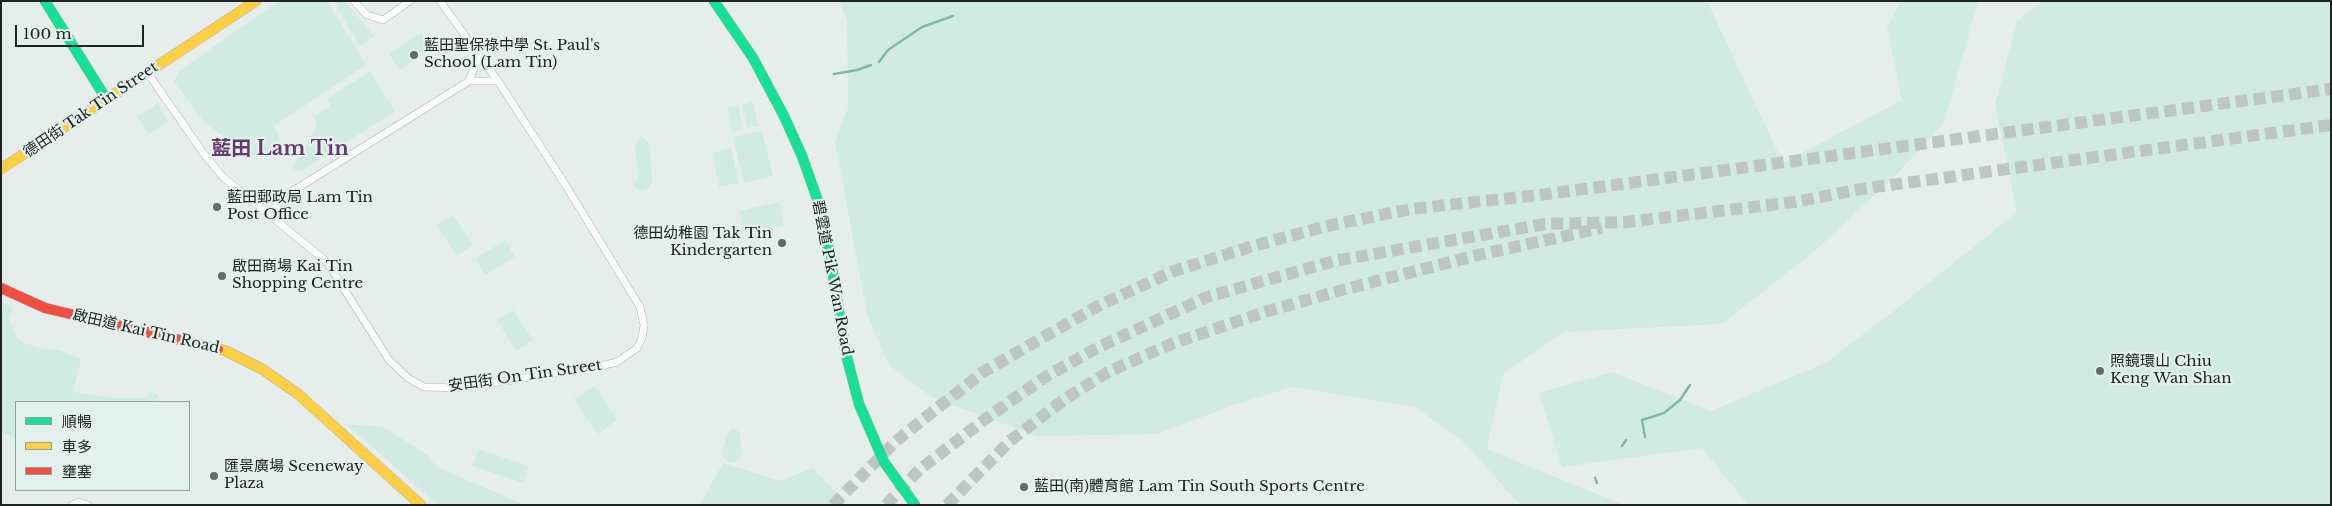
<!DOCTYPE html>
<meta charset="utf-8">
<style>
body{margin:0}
#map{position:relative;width:2332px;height:506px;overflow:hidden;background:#e6eeeb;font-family:"Libre Baskerville","Noto Sans TC",serif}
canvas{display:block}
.frame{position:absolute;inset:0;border:2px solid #202524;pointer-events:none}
.legend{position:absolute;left:15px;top:401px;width:175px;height:90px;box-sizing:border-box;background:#e3f1ec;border:1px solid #959f9c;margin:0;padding:6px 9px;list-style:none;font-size:15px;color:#202524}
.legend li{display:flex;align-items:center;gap:10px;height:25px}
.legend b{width:25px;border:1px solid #959f9c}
.scale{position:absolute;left:15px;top:25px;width:129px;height:22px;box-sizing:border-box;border:2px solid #202524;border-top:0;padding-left:6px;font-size:15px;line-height:18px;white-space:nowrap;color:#202524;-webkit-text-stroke:4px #e3f1ec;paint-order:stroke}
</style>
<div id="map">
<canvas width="2332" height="506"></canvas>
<div class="frame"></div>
<ul class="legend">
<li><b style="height:6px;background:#16e098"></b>順暢</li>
<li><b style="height:6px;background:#ffcf43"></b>車多</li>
<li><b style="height:6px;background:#f24e42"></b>壅塞</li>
</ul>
<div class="scale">100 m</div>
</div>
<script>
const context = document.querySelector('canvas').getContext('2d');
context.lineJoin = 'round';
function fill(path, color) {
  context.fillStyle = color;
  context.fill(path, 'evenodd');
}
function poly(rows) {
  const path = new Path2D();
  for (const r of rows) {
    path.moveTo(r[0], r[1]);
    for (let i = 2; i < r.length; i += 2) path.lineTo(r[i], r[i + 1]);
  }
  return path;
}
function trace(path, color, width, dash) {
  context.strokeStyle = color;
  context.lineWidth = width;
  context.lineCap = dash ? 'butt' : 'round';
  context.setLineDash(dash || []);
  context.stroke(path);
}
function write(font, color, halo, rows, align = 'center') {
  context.font = font + ' "Libre Baskerville","Noto Sans TC",serif';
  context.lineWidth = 4.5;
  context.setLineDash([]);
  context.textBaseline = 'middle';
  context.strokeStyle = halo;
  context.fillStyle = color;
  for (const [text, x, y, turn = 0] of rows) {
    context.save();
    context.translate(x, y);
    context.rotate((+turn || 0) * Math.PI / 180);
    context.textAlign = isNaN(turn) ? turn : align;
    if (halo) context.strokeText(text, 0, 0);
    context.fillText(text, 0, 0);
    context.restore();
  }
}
const green = poly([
 [279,1,327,1,366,65,274,126,279,135,278,141,268,153,260,157,253,156,246,153,204,122,174,82,179,71],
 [334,1,345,1,374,36,360,46],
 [839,1,1707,1,1783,163,1902,100,1887,28,1901,1,1978,1,1944,123,1897,174,1817,249,1722,324,1564,332,1503,374,1487,449,1624,505,1520,505,1465,443,1415,407,1292,387,1234,405,1157,434,1037,436,931,397,889,365,867,314,835,141,848,108,847,21],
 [2043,1,2331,1,2331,505,1748,505,1702,448,1562,467,1539,393,1612,372,1711,411,1827,362,1895,310,2017,212,1995,105,2017,21],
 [421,33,431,49,399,70,389,54],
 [370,71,395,111,301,171,294,170,293,165,316,128,315,116,330,106,327,99],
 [753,102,758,126,747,128,742,105],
 [158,103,168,121,149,134,137,117],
 [738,106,743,129,732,132,727,108],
 [762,131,773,176,744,183,733,137],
 [640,136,645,139,650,146,652,182,648,189,640,191,634,185,638,178,635,146],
 [731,148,738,183,719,187,712,153],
 [779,202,784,225,745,235,739,211],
 [453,215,473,245,456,256,437,225],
 [505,240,515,257,485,275,475,259],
 [1,301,13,309,9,320,17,338,21,342,43,349,59,350,81,359,73,392,112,398,147,398,149,391,159,395,155,401,150,402,62,402,58,400,55,402,16,402,16,439,1,431],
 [513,310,533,340,516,351,497,320],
 [594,386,617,420,598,434,574,399],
 [346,424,384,427,427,455,437,467,525,505,438,505],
 [731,429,736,429,740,434,742,456,734,463,725,460,722,454,727,434],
 [478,449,529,466,523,483,472,466],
 [723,463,780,481,813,468,847,505,700,505]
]);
const stream = poly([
 [879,62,888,50,922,27,953,16],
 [834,74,857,70,871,65],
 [1645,437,1642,420,1664,413,1680,400,1690,385],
 [1622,446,1626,440],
 [1595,478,1597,483]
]);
const highwayTunnel = poly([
 [833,505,896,441,983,372,1098,306,1174,271,1253,246,1331,225,1411,209,1547,194,2331,89],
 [886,505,919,470,984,420,1045,377,1099,347,1207,297,1334,261,1545,224,1627,222,1795,202,1861,189,2331,125],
 [947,505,1010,441,1065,399,1108,372,1171,344,1265,312,1342,290,1478,255,1602,228]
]);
const street = poly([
 [354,1,367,15,383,20,410,1],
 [147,72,204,154,223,177,327,262,389,360,408,378,424,387,461,388,601,366,617,362,637,348,642,338,644,325,640,307,563,181,498,81,440,1],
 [469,81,479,55],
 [267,215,288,194,469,81,498,81],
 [72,505,79,502,88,505]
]);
const fast = poly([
 [45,1,107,100],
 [714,1,753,58,784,116,802,156,819,204,826,233,846,354,859,404,884,462,915,505]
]);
const slow = poly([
 [1,169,256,1],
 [218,349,226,351,262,369,298,394,421,505]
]);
const jam = poly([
 [1,288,45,308,218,349]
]);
const markers = [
 [414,55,5,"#656b6a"],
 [217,207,5,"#656b6a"],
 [782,243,5,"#656b6a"],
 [222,276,5,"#656b6a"],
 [2100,371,5,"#656b6a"],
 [214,476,5,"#656b6a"],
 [1024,487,5,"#656b6a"]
];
const poiNames = [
 ["藍田聖保祿中學 St. Paul's",424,46],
 ["School (Lam Tin)",424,63],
 ["藍田郵政局 Lam Tin",227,198],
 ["Post Office",227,215],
 ["德田幼稚園 Tak Tin",772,234,"right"],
 ["Kindergarten",772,251,"right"],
 ["啟田商場 Kai Tin",232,267],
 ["Shopping Centre",232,284],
 ["照鏡環山 Chiu",2110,362],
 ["Keng Wan Shan",2110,379],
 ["匯景廣場 Sceneway",224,467],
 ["Plaza",224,484],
 ["藍田(南)體育館 Lam Tin South Sports Centre",1034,487]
];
const streetNames = [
 ["德田街 Tak Tin Street",91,110,-34],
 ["碧雲道 Pik Wan Road",832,278,79],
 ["啟田道 Kai Tin Road",146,332,13],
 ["安田街 On Tin Street",525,376,-8]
];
const districtNames = [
 ["藍田 Lam Tin",280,149]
];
fill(green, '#cfebe2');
trace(stream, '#83b7a8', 2.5);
trace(highwayTunnel, '#bec6c3', 12, [12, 6]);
trace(street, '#adb3b1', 8);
trace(fast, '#adb3b1', 11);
trace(slow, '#adb3b1', 11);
trace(jam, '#adb3b1', 11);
trace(street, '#fbfcfc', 7);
trace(fast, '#16e098', 10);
trace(slow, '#ffcf43', 10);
trace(jam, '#f24e42', 10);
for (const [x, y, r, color] of markers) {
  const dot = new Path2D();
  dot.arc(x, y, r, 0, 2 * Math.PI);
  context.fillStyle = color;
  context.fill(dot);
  trace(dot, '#e3f1ec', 2);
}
write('15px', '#202524', '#e3f1ec', poiNames, 'left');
write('15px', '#202524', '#e3f1ec', streetNames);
write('bold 20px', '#68386c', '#e3f1ec', districtNames);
</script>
